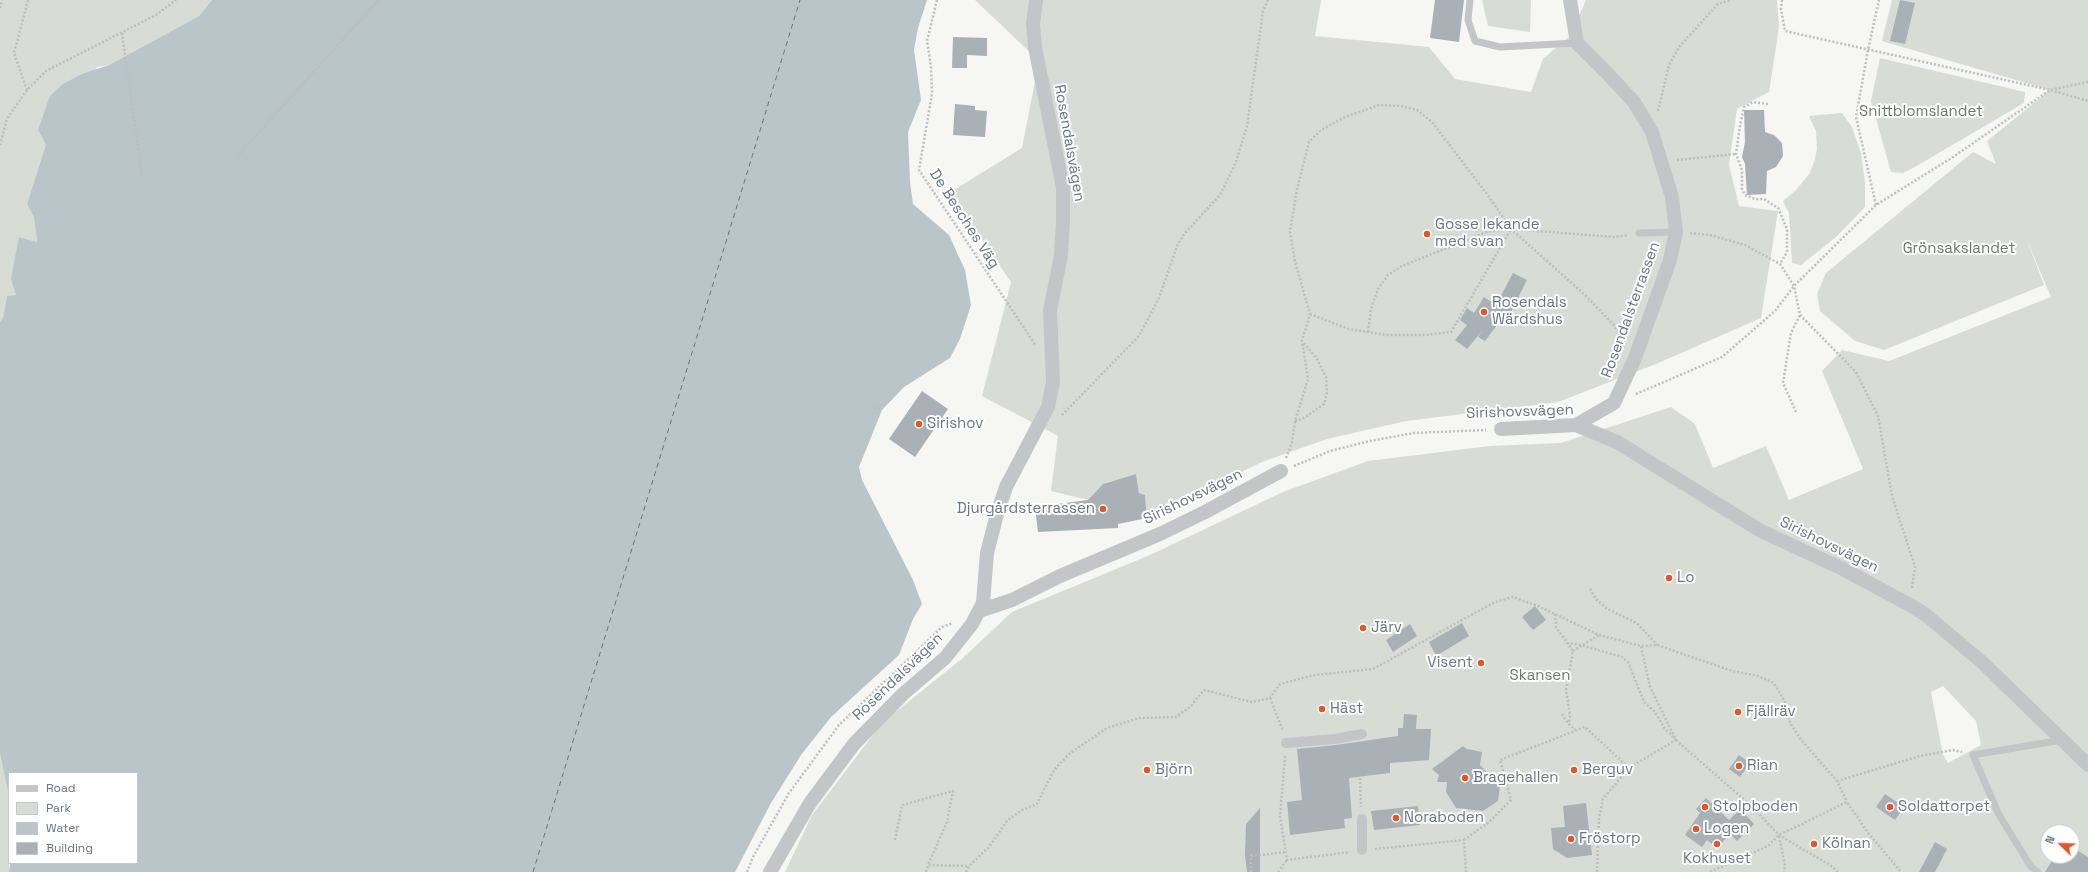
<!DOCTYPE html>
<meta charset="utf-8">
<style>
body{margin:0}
#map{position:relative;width:2088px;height:872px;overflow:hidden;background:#f6f6f3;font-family:"Space Grotesk",sans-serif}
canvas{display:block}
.legend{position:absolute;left:8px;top:772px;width:130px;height:92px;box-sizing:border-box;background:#fff;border:1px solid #c2c8cd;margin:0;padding:5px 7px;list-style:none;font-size:12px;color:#667683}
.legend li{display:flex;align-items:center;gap:8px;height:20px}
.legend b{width:20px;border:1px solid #c2c8cd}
.north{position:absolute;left:2040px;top:824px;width:40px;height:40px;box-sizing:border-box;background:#fff;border:1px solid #c2c8cd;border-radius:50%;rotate:293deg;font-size:11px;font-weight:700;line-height:16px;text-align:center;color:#667683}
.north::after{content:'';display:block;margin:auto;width:14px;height:18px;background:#df582b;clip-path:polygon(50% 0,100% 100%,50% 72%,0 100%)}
</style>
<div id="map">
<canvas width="2088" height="872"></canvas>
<ul class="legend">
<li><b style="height:5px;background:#c2c6c9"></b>Road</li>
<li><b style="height:11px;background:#d7ddd4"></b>Park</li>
<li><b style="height:11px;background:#b9c5c9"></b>Water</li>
<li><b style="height:11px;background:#a9b1b6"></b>Building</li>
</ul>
<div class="north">N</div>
</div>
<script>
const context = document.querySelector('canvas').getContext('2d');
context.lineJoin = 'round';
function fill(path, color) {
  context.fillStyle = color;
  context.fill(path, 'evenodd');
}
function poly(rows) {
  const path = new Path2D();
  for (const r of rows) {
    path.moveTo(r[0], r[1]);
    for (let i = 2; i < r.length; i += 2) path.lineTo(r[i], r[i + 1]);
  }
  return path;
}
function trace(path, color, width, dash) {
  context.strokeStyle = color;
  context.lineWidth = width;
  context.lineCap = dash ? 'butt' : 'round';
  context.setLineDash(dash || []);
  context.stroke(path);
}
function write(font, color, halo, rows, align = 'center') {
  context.font = font + ' "Space Grotesk",sans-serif';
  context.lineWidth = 4;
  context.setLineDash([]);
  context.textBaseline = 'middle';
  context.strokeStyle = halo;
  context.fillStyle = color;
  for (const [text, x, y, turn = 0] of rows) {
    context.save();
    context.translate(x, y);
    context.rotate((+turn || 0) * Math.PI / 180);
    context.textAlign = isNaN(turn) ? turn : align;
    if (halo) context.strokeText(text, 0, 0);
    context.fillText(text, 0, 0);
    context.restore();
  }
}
const green = poly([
 [0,0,212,0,199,16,109,65,97,67,46,144,27,204,34,218,37,242,19,237,16,296,7,296,3,318,0,322],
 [975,0,1321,0,1315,36,1429,47,1455,79,1531,92,1543,59,1570,36,1586,0,1777,0,1779,27,1769,92,1737,109,1729,165,1739,206,1778,211,1761,318,1656,364,1558,402,1406,421,1327,439,1262,462,1147,518,1145,495,1139,493,1136,474,1103,484,1088,500,1051,491,1058,436,982,396,1011,282,949,193,1022,148,1039,61],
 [1482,0,1531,0,1530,32,1488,26],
 [1892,0,2088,0,2088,872,785,872,812,815,882,723,964,657,1012,612,1150,555,1283,492,1368,461,1490,446,1561,443,1671,407,1695,424,1713,468,1766,446,1789,500,1863,469,1822,371,1842,350,1889,361,2051,297,2026,238,2044,285,1884,350,1855,341,1820,311,1817,294,1826,273,1973,152,1996,164,1987,141,2050,90,1882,41],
 [1943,686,1976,721,1981,745,1948,763,1943,755,1931,692],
 [2048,832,2072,832,2072,856,2048,856],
 [1880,58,2025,92,2024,103,1915,167,1903,173,1891,172,1871,101],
 [1842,113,1852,127,1861,153,1865,182,1865,207,1836,237,1801,265,1792,263,1789,213,1783,201,1796,190,1810,173,1815,159,1817,149,1816,131,1809,116],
 [0,754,9,796,9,872,0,872]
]);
const water = poly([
 [212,0,927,0,918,28,914,50,921,100,908,132,910,182,913,204,949,235,965,270,971,305,960,339,950,358,904,387,882,410,859,467,862,480,913,580,922,604,913,619,899,655,831,717,801,755,771,803,735,872,9,872,10,863,137,863,137,773,9,773,9,796,0,754,0,322,3,318,7,296,16,295,11,279,19,237,37,242,34,218,27,204,46,144,38,130,50,96,63,84,82,74,109,65,199,16]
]);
const ferry = poly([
 [533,872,800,0]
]);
const building = poly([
 [1435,0,1464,0,1459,42,1430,38],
 [1900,0,1915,3,1905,44,1890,41],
 [953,37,987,38,987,56,967,55,967,68,952,68],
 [955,104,975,106,975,110,987,111,985,137,953,135],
 [1744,110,1764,110,1765,132,1774,135,1782,143,1783,156,1776,167,1767,171,1766,194,1747,195,1745,164,1742,157,1745,142],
 [1513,273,1527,280,1508,318,1504,316,1485,341,1478,337,1482,331,1467,349,1455,340,1467,325,1460,320,1467,308,1474,313,1484,297,1496,305],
 [922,391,948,409,915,457,889,439],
 [1136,474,1139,493,1145,495,1147,518,1118,524,1118,528,1038,532,1035,507,1088,500,1103,484],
 [1535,606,1546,620,1533,630,1522,617],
 [1462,623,1469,636,1436,656,1429,642],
 [1410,624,1417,636,1393,652,1386,640],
 [1404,714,1417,715,1416,729,1431,729,1429,760,1390,763,1390,773,1349,778,1352,818,1344,819,1345,828,1290,835,1287,802,1302,800,1297,749,1336,745,1398,736,1398,728,1403,728],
 [1463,746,1467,749,1482,752,1480,765,1500,787,1498,801,1483,811,1456,808,1446,792,1447,782,1437,782,1439,775,1432,769],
 [1739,755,1750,763,1740,777,1729,769],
 [1885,794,1904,807,1895,820,1876,807],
 [1706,798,1729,820,1740,809,1754,824,1737,841,1730,834,1717,848,1707,840,1702,847,1685,835,1700,813,1696,809],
 [1586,803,1592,855,1567,858,1553,849,1551,828,1565,827,1563,806],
 [1418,806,1420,825,1374,830,1371,811],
 [1260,808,1260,872,1247,872,1245,855,1246,824],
 [1935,842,1947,849,1935,872,1919,872],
 [2072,847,2088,857,2088,872,2045,872,2055,856,2072,856]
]);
const path = poly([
 [937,0,927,41,931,67,932,94,919,170,1036,346],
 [1782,0,1781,9,1785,31,2050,90,2088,101],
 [0,8,2,0],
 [122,33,142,175],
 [27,90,14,53,28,0],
 [1768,104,1753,102,1744,107,1740,125,1736,154,1742,170,1742,189,1745,195,1755,199,1764,199,1778,208,1787,229,1787,252,1780,264],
 [1658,111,1669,65,1679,47,1718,4,1731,0],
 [0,145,7,119,27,90,46,71,156,15,176,0],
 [237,156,379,0],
 [1677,160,1736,154],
 [1876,205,1856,117,1868,50,1879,0],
 [1690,233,1710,235,1745,245,1780,264,1794,286,1800,315,1856,372,1878,416,1892,496,1915,567,1912,588],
 [1310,314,1349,329,1387,335,1426,335,1451,332,1511,229],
 [1368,332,1371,309,1378,289,1388,275,1402,266,1487,232,1511,229,1614,237,1628,235],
 [1636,394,1722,357,1775,311,1794,286,1876,205,1953,157,2050,90,2088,82],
 [871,406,882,410],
 [1796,412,1783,383,1791,333,1800,315],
 [1062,415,1139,336,1159,298,1177,246,1184,234,1220,195,1236,162,1247,126,1263,11,1268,0],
 [1295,421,1304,418,1324,404,1327,392,1326,377,1317,359,1303,342],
 [1286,458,1292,443,1295,421,1308,379,1302,341,1310,314,1295,262,1290,232,1297,189,1309,142,1321,130,1345,117,1379,105,1401,106,1417,110,1432,122,1487,194,1511,229,1585,295,1613,324,1624,341],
 [1294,466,1330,451,1370,441,1414,433,1486,430],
 [1590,589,1596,599,1606,608,1638,624,1657,645],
 [1555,614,1556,627,1573,651,1566,690,1570,715,1569,724,1575,730],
 [1573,651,1599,635],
 [1270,698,1283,731],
 [1562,714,1568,723],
 [1676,740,1748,803,1779,835,1830,865,1838,872],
 [1285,756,1280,817,1287,860,1350,852],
 [1360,778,1361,807],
 [1837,781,1920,756,1953,750,1962,752],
 [1779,836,1785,866,1784,872],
 [895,840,902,805,953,791,947,822,928,865,969,866],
 [1464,840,1489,822,1511,800,1500,760,1585,727,1629,768,1676,740,1650,687,1641,646],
 [1375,849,1464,840,1466,872],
 [1251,856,1286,852],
 [747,872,753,857,789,793,839,725,942,627,953,623],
 [926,872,928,865],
 [966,872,969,866,989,847,1007,821,1022,810,1037,804,1054,770,1069,754,1107,728,1139,718,1176,717,1190,707,1204,690,1252,702,1270,698,1280,684,1315,675,1373,669,1495,602,1513,597,1538,606,1599,635,1641,646,1657,645,1732,671,1758,676,1774,683,1786,704,1790,723,1802,741,1837,781,1847,802],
 [1251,872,1251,854],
 [1278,872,1287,860],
 [1597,872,1599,818,1603,799,1629,768],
 [1710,872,1768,846,1779,835,1847,802,1869,834,1901,872]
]);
const service = poly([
 [1470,0,1468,20,1475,41,1500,47,1577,43],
 [1639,233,1676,232],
 [2038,872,2031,867,1998,813,1973,755,2062,740]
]);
const pedestrian = poly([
 [1286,743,1335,739,1362,734],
 [1362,819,1362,850]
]);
const minor = poly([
 [1570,0,1577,43,1607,73,1634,102,1652,132,1672,197,1676,232,1670,260,1635,358,1614,403,1576,425],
 [1501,429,1576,425,1617,442,1761,531,1843,569,1910,605,1926,615,1983,663,2088,765],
 [979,611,1012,600,1060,576,1160,534,1205,512,1281,471],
 [770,872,810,803,854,744,903,694,945,658,972,624,983,603,987,553,997,514,1006,487,1048,407,1053,382,1050,311,1061,255,1063,221,1063,188,1035,47,1033,24,1036,0]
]);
const pathBridge = poly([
 [1567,643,1577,644,1622,657,1628,662,1644,702,1655,712,1665,729,1676,740]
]);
const markers = [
 [1427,234,4,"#df582b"],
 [1484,312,4,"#df582b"],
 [919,424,4,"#df582b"],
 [1103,509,4,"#df582b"],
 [1669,578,4,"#df582b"],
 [1363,628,4,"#df582b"],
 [1481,663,4,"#df582b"],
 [1322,709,4,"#df582b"],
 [1738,712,4,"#df582b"],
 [1739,766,4,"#df582b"],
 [1147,770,4,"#df582b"],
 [1574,770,4,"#df582b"],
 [1465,778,4,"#df582b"],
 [1705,807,4,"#df582b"],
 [1890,807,4,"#df582b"],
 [1396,818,4,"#df582b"],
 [1696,829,4,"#df582b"],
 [1571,839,4,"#df582b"],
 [1717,844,4,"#df582b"],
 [1814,844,4,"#df582b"]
];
const parkNames = [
 ["Snittblomslandet",1921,112],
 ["Grönsakslandet",1959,249],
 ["Skansen",1540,676]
];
const streetNames = [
 ["Rosendalsvägen",1069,143,80],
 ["De Besches Väg",964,219,57],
 ["Rosendalsterrassen",1631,310,-70],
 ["Sirishovsvägen",1520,412,-2],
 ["Sirishovsvägen",1193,497,-26],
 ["Sirishovsvägen",1829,545,26],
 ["Rosendalsvägen",898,677,-44]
];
const poiNames = [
 ["Gosse lekande",1435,225],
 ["med svan",1435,242],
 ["Rosendals",1492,303],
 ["Wärdshus",1492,320],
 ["Sirishov",927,424],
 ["Djurgårdsterrassen",1095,509,"right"],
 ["Lo",1677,578],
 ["Järv",1371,628],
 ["Visent",1473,663,"right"],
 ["Häst",1330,709],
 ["Fjällräv",1746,712],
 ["Rian",1747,766],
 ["Björn",1155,770],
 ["Berguv",1582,770],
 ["Bragehallen",1473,778],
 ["Stolpboden",1713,807],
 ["Soldattorpet",1898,807],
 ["Noraboden",1404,818],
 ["Logen",1704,829],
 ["Fröstorp",1579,839],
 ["Kölnan",1822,844],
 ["Kokhuset",1717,859,"center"]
];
fill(green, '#d7ddd4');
fill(water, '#b9c5c9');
trace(ferry, '#627780', 1, [5, 4]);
fill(building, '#a9b1b6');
trace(path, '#bcbec0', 2.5, [2, 2]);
trace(service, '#c2c6c9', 7);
trace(pedestrian, '#c2c6c9', 10);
trace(minor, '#c2c6c9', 14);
trace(pathBridge, '#bcbec0', 2.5, [2, 2]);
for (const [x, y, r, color] of markers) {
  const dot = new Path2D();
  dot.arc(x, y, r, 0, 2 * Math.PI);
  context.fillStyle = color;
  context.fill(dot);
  trace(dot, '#fff', 1.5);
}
write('15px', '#697b65', '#fff', parkNames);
write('15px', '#667683', '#fff', streetNames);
write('15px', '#667683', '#fff', poiNames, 'left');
</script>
